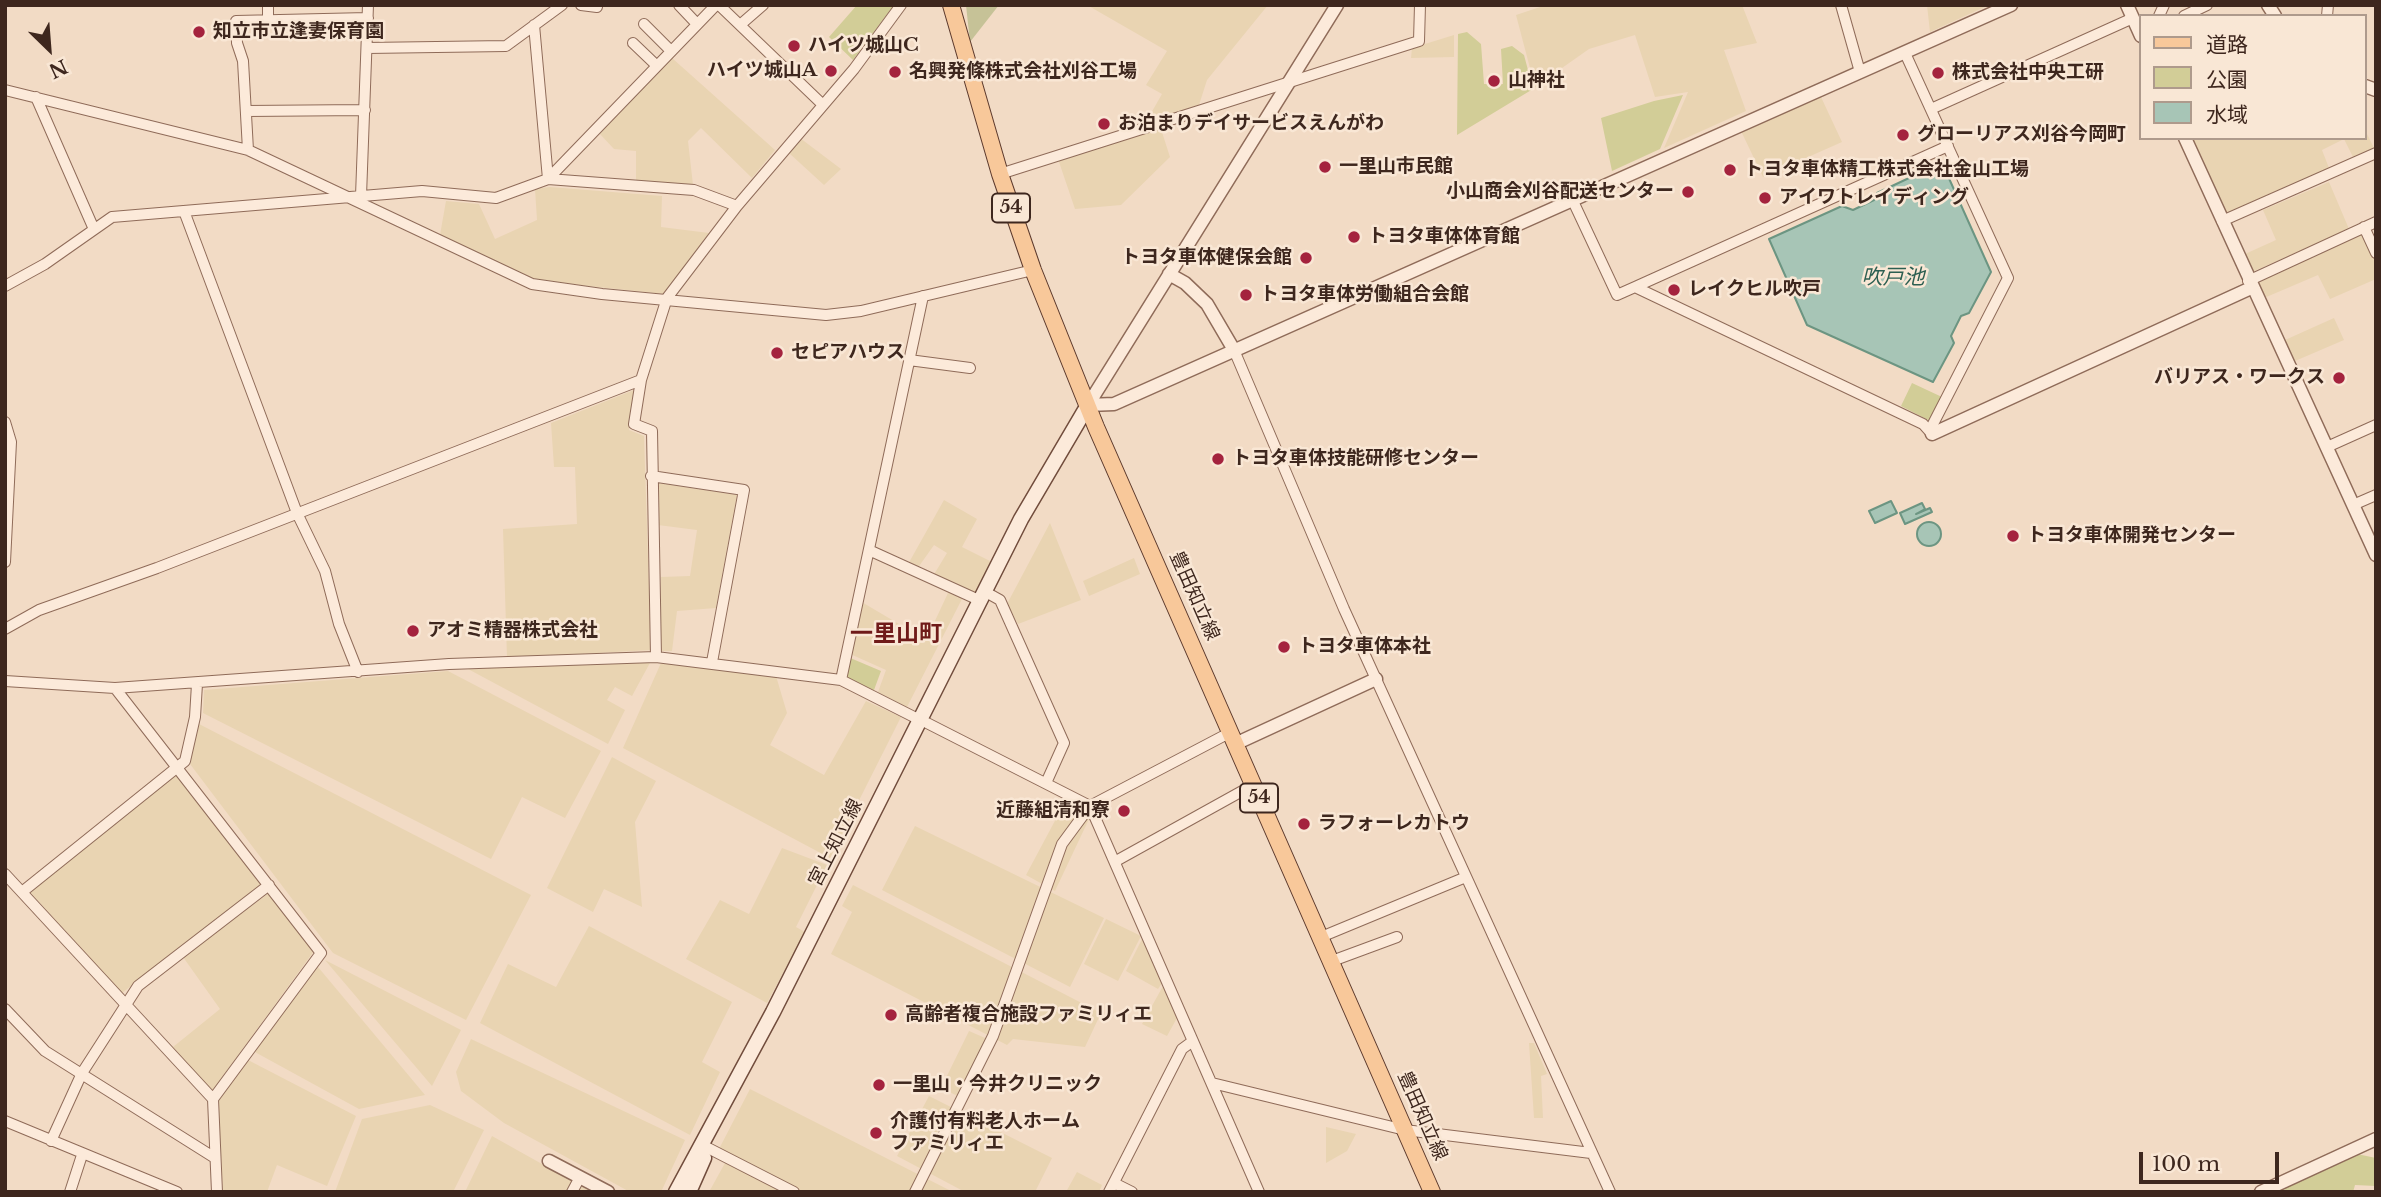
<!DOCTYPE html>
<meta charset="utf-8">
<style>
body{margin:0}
#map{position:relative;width:2381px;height:1197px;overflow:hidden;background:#f2dbc5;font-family:"Libre Baskerville","Noto Sans JP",serif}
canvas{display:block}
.frame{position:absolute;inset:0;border:7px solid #3e271e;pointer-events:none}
.legend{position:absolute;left:2139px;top:14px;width:228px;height:126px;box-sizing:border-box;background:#f9e7d5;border:2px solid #ae9a8c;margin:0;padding:9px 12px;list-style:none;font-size:21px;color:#3e271e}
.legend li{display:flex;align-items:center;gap:14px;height:35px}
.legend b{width:35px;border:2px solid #ae9a8c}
.north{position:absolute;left:14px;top:14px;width:70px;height:70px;-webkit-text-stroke:5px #f9e7d5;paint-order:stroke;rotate:155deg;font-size:19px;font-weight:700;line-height:28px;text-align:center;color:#3e271e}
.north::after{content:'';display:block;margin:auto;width:24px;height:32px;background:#3e271e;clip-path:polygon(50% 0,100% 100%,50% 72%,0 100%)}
.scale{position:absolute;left:2139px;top:1152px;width:140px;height:32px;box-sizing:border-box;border:4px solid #3e271e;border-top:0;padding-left:9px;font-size:21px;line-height:24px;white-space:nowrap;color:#3e271e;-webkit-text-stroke:5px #f9e7d5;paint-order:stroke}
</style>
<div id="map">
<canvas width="2381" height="1197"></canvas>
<div class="frame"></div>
<ul class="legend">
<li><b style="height:9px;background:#f8c89a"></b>道路</li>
<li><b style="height:19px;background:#d2cd97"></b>公園</li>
<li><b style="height:19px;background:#a7c5b6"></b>水域</li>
</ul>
<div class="north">N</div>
<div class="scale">100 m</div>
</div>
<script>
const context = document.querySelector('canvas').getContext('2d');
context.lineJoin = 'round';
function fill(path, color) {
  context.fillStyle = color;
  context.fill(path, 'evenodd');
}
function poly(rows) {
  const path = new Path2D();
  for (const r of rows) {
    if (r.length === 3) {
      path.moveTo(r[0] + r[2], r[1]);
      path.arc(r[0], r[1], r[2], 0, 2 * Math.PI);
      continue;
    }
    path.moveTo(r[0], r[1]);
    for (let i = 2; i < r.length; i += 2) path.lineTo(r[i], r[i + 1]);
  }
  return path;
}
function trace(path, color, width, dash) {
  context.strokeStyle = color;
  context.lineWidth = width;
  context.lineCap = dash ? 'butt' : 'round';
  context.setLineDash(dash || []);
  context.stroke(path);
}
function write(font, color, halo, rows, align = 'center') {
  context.font = font + ' "Libre Baskerville","Noto Sans JP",serif';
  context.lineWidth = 5;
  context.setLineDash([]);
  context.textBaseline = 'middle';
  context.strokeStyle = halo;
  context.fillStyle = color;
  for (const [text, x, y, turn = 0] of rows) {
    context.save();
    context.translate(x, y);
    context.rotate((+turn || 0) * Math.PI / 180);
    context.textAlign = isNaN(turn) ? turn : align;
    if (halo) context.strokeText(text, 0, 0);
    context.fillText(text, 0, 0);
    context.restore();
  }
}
const farmland = poly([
 [1087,5,1268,5,1207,80,1199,105,1146,122,1162,94,1146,85,1167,51],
 [1546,5,1742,5,1757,43,1724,50,1746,111,1664,148,1688,92,1655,97,1635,35,1589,49,1535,87,1516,15],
 [1927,5,1989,5,1930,32],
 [1454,35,1454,57,1411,58,1412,48],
 [672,58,775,150,752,178,701,128,688,141,693,185,636,180,636,151,614,149,599,133],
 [1821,97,1842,142,1763,177,1741,131],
 [1160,126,1170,157,1121,205,1075,209,1058,159],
 [2365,130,2374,148,2353,157,2344,139,2322,150,2329,168,2226,214,2192,138,2365,138],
 [800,138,841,169,824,185,789,153],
 [2329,182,2349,229,2252,272,2245,254,2276,240,2263,210],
 [550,187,662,196,661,227,709,233,664,294,532,280,440,235,446,201,479,204,495,239,537,220,535,189],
 [2363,234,2376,262,2376,279,2330,299,2318,275,2264,298,2256,281],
 [2334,318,2344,340,2295,361,2285,340],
 [634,390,629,430,644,436,651,650,507,658,503,529,577,524,575,467,554,467,551,423],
 [658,483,737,495,716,608,677,611,672,651,661,651,661,577,690,576,697,530,658,525],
 [944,500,977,519,962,547,992,562,975,592,933,576,947,553,934,545,917,569,907,566],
 [1050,523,1081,600,1018,624,1007,604],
 [1134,558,1140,574,1089,596,1083,581],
 [948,593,963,597,907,707,878,692,886,670,848,653,860,601,926,640],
 [651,661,632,696,615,687,607,700,625,710,608,744,468,669],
 [661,663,776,676,787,713,770,745,824,775,866,701,901,717,830,858,623,748],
 [448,671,601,751,565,818,522,797,491,859,203,713,204,690],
 [199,724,531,895,466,1020,333,953,190,764],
 [612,757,656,781,635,822,642,907,604,889,593,912,547,888],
 [176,775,261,885,122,993,30,892],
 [1065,802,1086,811,1089,819,1055,891,1026,875],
 [915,826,1104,918,1070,987,882,890],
 [782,848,827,865,796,927,805,932,767,1003,686,959,720,900,749,914],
 [853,885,1101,1013,1085,1047,1013,1039,1007,1045,831,954,852,912,842,906],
 [269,893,314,951,212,1091,173,1047,220,1009,183,957],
 [1106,919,1141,936,1118,981,1084,964],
 [589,926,732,1002,702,1062,720,1072,690,1135,480,1023,508,964,556,987],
 [1142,939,1162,983,1158,989,1126,971],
 [325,960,461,1030,432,1086],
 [318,967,425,1095,359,1109,253,1051],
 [1163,986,1177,1018,1167,1036,1142,1024],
 [969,1031,992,1041,964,1099,941,1088],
 [471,1039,685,1140,661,1192,630,1192,504,1123,461,1091,456,1072],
 [1529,1043,1534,1043,1547,1074,1541,1076,1543,1118,1534,1118],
 [248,1060,356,1116,327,1186,277,1165,267,1192,223,1192,218,1101],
 [750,1089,953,1192,803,1192,719,1149],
 [929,1096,1052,1158,1035,1192,965,1192,897,1156],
 [430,1105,484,1130,453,1192,335,1192,362,1119],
 [1326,1127,1356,1134,1347,1151,1326,1163],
 [492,1136,592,1192,465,1192],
 [725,1163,782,1192,709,1192],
 [1077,1172,1102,1185,1099,1192,1066,1192]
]);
const green = poly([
 [857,5,894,5,853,60,829,37],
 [1467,32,1481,44,1484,84,1503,84,1501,49,1512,46,1524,55,1533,89,1457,135,1458,34],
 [1683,95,1660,149,1612,171,1601,118,1654,101],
 [1912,383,1942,397,1930,421,1901,406],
 [848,657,881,671,874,690,843,677],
 [2357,1154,2376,1158,2376,1186,2355,1185,2353,1192,2286,1192,2283,1186]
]);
const cemetery = poly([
 [966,5,999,5,970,42]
]);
const water = poly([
 [1939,164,1943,165,1991,272,1969,313,1961,316,1951,336,1954,343,1933,382,1807,325,1769,239,1842,206,1853,210,1874,200,1877,193,1939,164],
 [1891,501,1897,513,1875,523,1869,511,1891,501],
 [1922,503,1925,509,1916,514,1930,508,1932,512,1905,524,1900,513,1922,503],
 [1929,534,12]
]);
const minor = poly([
 [268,5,268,19],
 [581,5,597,7],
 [679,5,697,24],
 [719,5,822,104],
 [1841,5,1860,72],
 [2159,16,2164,5],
 [2184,16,2207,5],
 [2327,16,2328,5],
 [644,24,670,50],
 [534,25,548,179],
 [740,25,763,5],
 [633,43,656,65],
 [367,48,506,46,562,5],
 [1905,53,2008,278,1933,424,1932,434],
 [5,90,248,150,532,284,602,294,826,315,861,311,1033,270],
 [36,97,93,227],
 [1931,109,2133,18],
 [246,111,365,110],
 [248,150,243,61,237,43,236,21,368,18],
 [1000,174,1419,41,1420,5],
 [548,179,716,5],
 [361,196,368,5],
 [1572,199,1617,295,1635,287,1923,424,1932,434],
 [184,211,297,513,325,571,339,624,358,672],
 [2222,221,2376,153],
 [2364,227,2376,253],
 [2248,281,2376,222],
 [5,286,45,264,112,217,422,191,496,198,548,179,694,190,737,206],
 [1635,287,1948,146],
 [1234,350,1344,609,1610,1192],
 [909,360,970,368],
 [5,422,11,442,5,562],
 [2327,447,2376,425],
 [651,476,744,490,712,662],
 [2353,505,2376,495],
 [871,551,981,601],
 [991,595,1000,600,1064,743,1046,783],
 [5,629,39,610,157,568,641,380],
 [656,657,652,431,634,424,641,380,667,298,737,206,854,69,901,5],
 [841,680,923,296],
 [5,681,115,688,449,664,656,657,841,680,920,720],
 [115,688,321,953,213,1099,217,1192],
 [927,723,1090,806,1231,732],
 [1116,861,1253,785],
 [5,874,213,1099],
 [22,892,185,761,195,717,197,684],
 [1321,937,1466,877],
 [1332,961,1397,937],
 [5,1009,45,1051,215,1158],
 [1212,1083,1405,1130,1591,1153],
 [5,1121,177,1192],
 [51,1141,82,1073,138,986,269,885],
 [708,1148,794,1192],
 [1114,1183,1132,1192],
 [70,1192,82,1155],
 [572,1192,580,1177],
 [915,1192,993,1036,1062,844,1090,806,1259,1192],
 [1109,1192,1182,1049,1193,1041]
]);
const tertiary = poly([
 [1337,5,1088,405,1114,404,2011,5],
 [2127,5,2141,36],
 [2268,5,2275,16],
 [2365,86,2376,90],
 [2185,138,2376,555],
 [1169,274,1185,283,1207,304,1234,350],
 [1932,434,2251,288],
 [1235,744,1376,679],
 [549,1161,608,1192],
 [2261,1192,2376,1139]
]);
const secondary = poly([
 [676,1192,773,1012,1021,519,1088,405],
 [689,1192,704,1158]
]);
const primary = poly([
 [951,5,1000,174,1033,270,1096,427,1432,1192]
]);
const markers = [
 [199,32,7,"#a4233e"],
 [794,46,7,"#a4233e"],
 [831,71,7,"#a4233e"],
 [895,72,7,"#a4233e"],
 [1938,73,7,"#a4233e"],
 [1494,81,7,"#a4233e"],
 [1104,124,7,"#a4233e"],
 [1903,135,7,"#a4233e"],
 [1325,167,7,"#a4233e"],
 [1730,170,7,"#a4233e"],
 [1688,192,7,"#a4233e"],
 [1765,198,7,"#a4233e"],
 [1354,237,7,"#a4233e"],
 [1306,258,7,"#a4233e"],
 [1674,290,7,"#a4233e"],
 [1246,295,7,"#a4233e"],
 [777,353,7,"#a4233e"],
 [2339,378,7,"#a4233e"],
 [1218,459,7,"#a4233e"],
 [2013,536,7,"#a4233e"],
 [413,631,7,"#a4233e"],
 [1284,647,7,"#a4233e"],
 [1124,811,7,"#a4233e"],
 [1304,824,7,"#a4233e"],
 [891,1015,7,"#a4233e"],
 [879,1085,7,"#a4233e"],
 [876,1133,7,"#a4233e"]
];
const shields = [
 [1011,208,38],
 [1259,798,38]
];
const shieldNames = [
 ["54",1011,208],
 ["54",1259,798]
];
const poiNames = [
 ["知立市立逢妻保育園",213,32],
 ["ハイツ城山C",808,46],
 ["ハイツ城山A",817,71,"right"],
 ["名興発條株式会社刈谷工場",909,72],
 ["株式会社中央工研",1952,73],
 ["山神社",1508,81],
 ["お泊まりデイサービスえんがわ",1118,124],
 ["グローリアス刈谷今岡町",1917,135],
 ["一里山市民館",1339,167],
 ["トヨタ車体精工株式会社金山工場",1744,170],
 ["小山商会刈谷配送センター",1674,192,"right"],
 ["アイワトレイディング",1779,198],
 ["トヨタ車体体育館",1368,237],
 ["トヨタ車体健保会館",1292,258,"right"],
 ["レイクヒル吹戸",1688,290],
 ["トヨタ車体労働組合会館",1260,295],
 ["セピアハウス",791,353],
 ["バリアス・ワークス",2325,378,"right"],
 ["トヨタ車体技能研修センター",1232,459],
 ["トヨタ車体開発センター",2027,536],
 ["アオミ精器株式会社",427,631],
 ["トヨタ車体本社",1298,647],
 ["近藤組清和寮",1110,811,"right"],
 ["ラフォーレカトウ",1318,824],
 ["高齢者複合施設ファミリィエ",905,1015],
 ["一里山・今井クリニック",893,1085],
 ["介護付有料老人ホーム",890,1122],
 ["ファミリィエ",890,1144]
];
const streetNames = [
 ["豊田知立線",1194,596,66],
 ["宮上知立線",836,843,-63],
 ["豊田知立線",1422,1116,66]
];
const waterNames = [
 ["吹戸池",1893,278]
];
const quarterNames = [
 ["一里山町",896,635]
];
fill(farmland, '#e9d4b2');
fill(green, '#d2cd97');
fill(cemetery, '#c6c297');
fill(water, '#a7c5b6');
trace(water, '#6c9582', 2);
trace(minor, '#8f6b59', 12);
trace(tertiary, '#8f6b59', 15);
trace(secondary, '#714c3c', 17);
trace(primary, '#5d3a2d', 18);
trace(minor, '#fceada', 10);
trace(tertiary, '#fceada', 12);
trace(secondary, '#fceada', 14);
trace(primary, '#f8c89a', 16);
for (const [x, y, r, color] of markers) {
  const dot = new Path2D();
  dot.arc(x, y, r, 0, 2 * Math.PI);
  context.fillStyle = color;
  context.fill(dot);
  trace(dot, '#f9e7d5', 2.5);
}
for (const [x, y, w] of shields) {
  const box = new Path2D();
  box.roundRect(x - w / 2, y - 14.5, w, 29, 5);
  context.fillStyle = '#f9e7d5';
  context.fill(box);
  trace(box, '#3e271e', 2);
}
write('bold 18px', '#3e271e', null, shieldNames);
write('bold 19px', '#3e271e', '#f9e7d5', poiNames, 'left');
write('19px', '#3e271e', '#f9e7d5', streetNames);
write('italic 21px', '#2c5f51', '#f9e7d5', waterNames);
write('bold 23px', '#6f1a19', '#f9e7d5', quarterNames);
</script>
